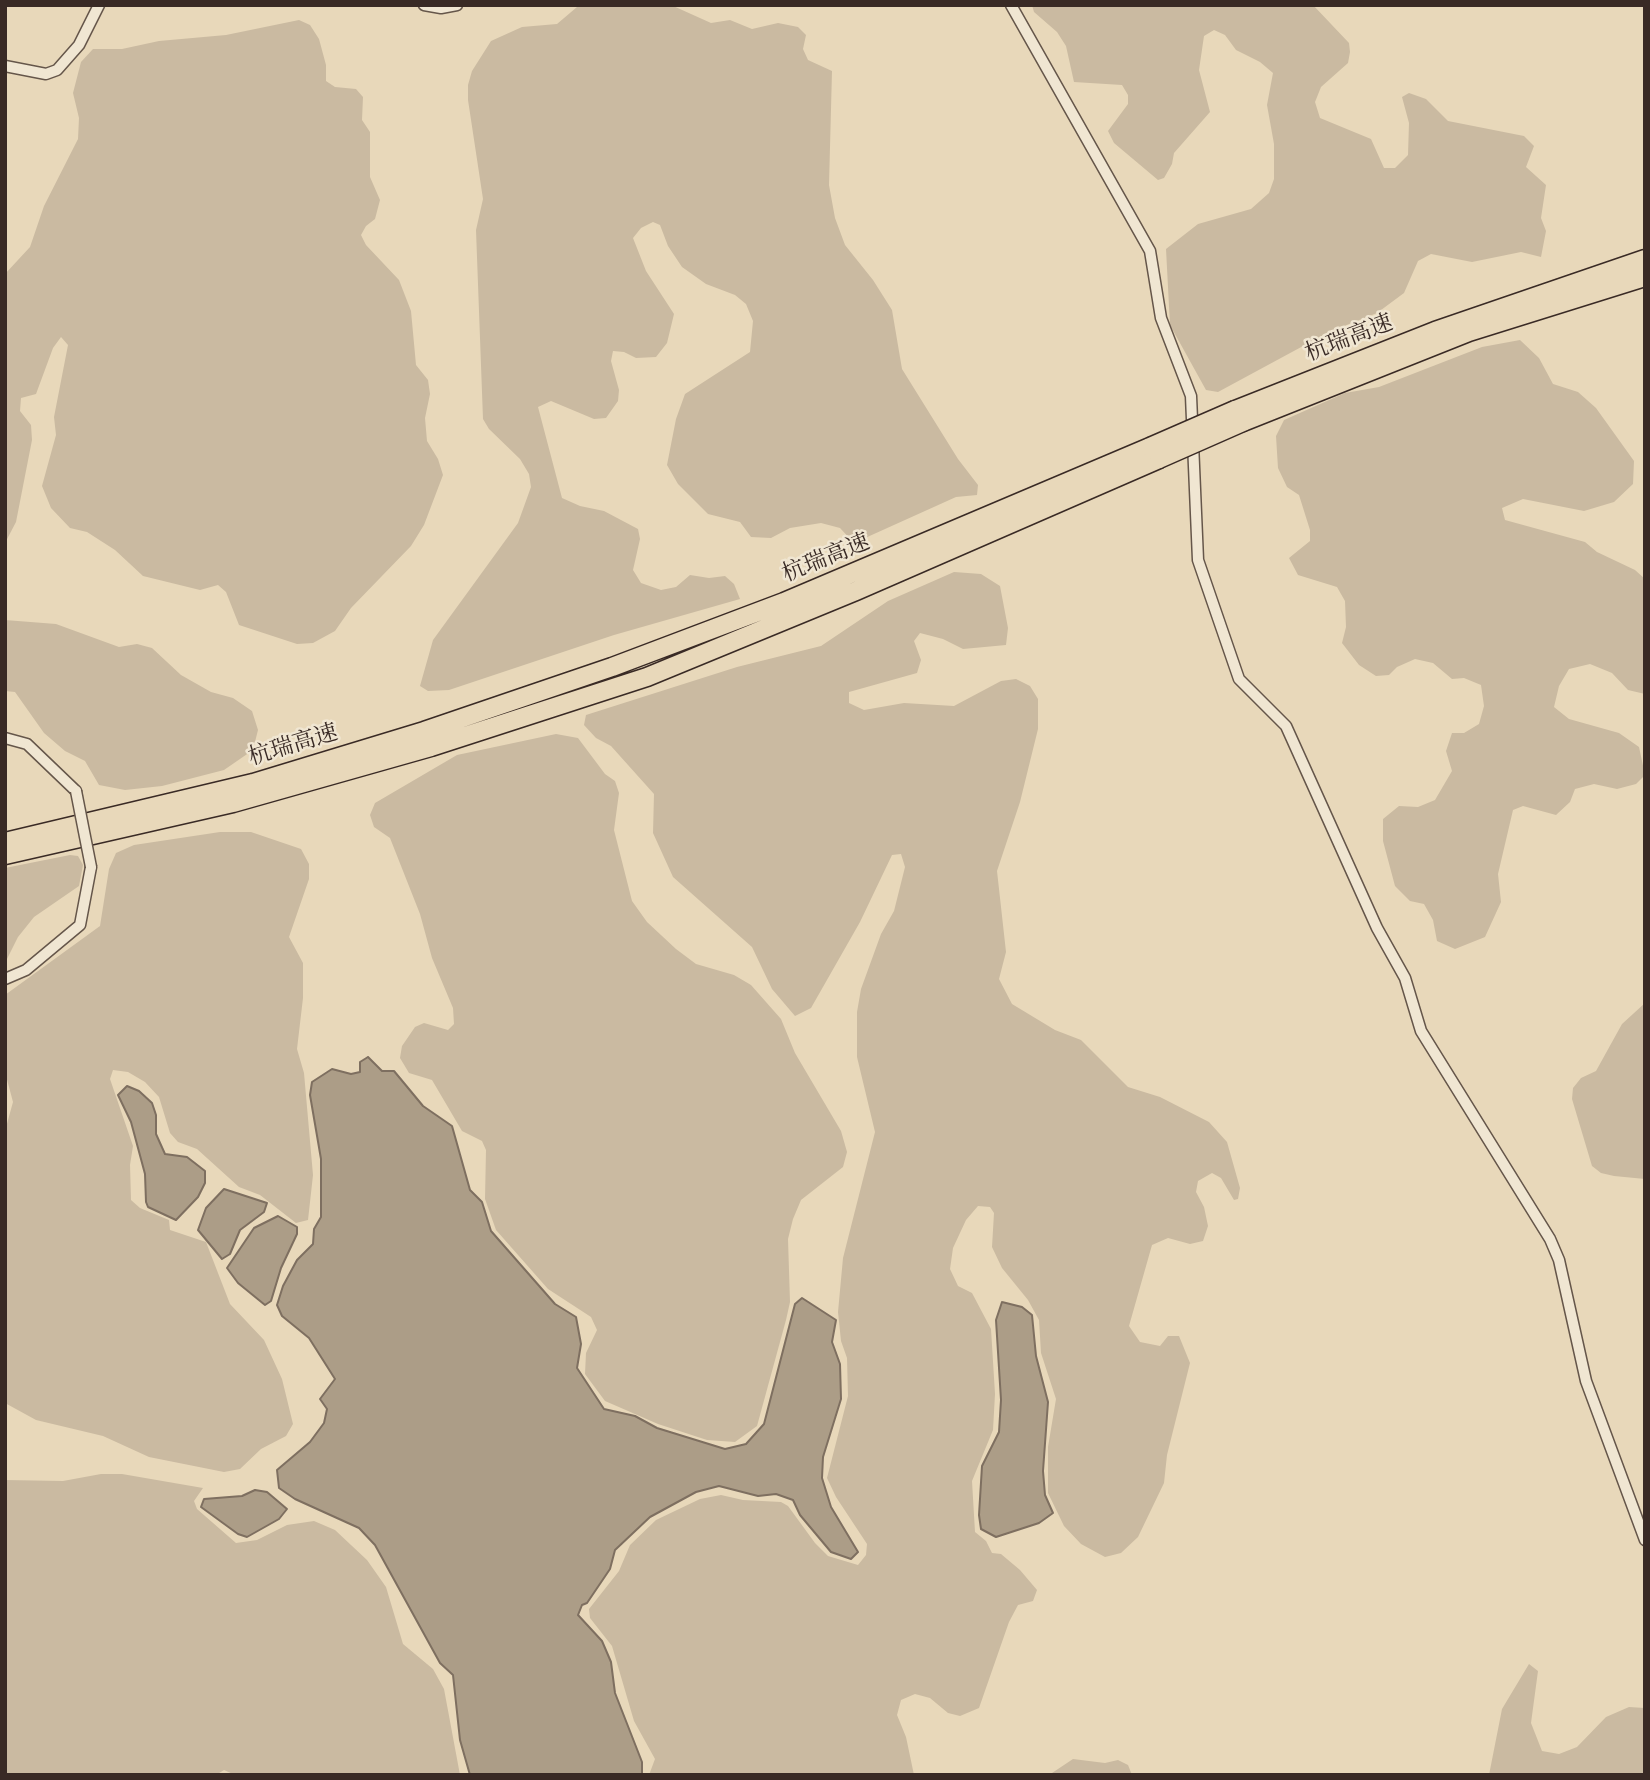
<!DOCTYPE html>
<meta charset="utf-8">
<style>
body{margin:0}
#map{position:relative;width:1650px;height:1780px;overflow:hidden;background:#e8d8ba;font-family:"Libre Caslon Text",serif}
canvas{display:block}
.frame{position:absolute;inset:0;border:7px solid #392a25;pointer-events:none}
</style>
<div id="map">
<canvas width="1650" height="1780"></canvas>
<div class="frame"></div>
</div>
<script>
const context = document.querySelector('canvas').getContext('2d');
context.lineJoin = 'round';
function fill(path, color) {
  context.fillStyle = color;
  context.fill(path, 'evenodd');
}
function poly(rows) {
  const path = new Path2D();
  for (const r of rows) {
    path.moveTo(r[0], r[1]);
    for (let i = 2; i < r.length; i += 2) path.lineTo(r[i], r[i + 1]);
  }
  return path;
}
function trace(path, color, width, dash) {
  context.strokeStyle = color;
  context.lineWidth = width;
  context.lineCap = dash ? 'butt' : 'round';
  context.setLineDash(dash || []);
  context.stroke(path);
}
function write(font, color, halo, rows, align = 'center') {
  context.font = font + ' "Libre Caslon Text","Noto Serif SC",serif';
  context.lineWidth = 5;
  context.setLineDash([]);
  context.textBaseline = 'middle';
  context.strokeStyle = halo;
  context.fillStyle = color;
  for (const [text, x, y, turn = 0] of rows) {
    context.save();
    context.translate(x, y);
    context.rotate((+turn || 0) * Math.PI / 180);
    context.textAlign = isNaN(turn) ? turn : align;
    if (halo) context.strokeText(text, 0, 0);
    context.fillText(text, 0, 0);
    context.restore();
  }
}
const green = poly([
 [589,5,671,5,711,23,730,20,752,29,778,23,798,27,806,35,803,49,808,60,832,71,829,185,835,218,845,245,873,280,892,310,902,369,958,459,978,485,977,495,956,497,854,543,840,528,821,523,790,528,771,538,751,537,740,522,708,514,678,484,667,465,676,419,685,394,750,352,753,321,746,304,735,295,706,284,682,267,668,246,660,225,653,222,641,228,633,238,646,271,674,314,667,343,656,357,636,358,624,352,613,351,611,361,619,390,618,401,606,418,594,419,551,401,538,407,562,498,580,506,604,511,638,529,640,539,633,570,641,583,661,590,676,587,690,575,709,578,725,576,734,584,740,599,614,635,449,690,428,691,420,686,433,640,518,523,531,487,529,474,520,459,489,429,483,419,476,230,483,199,468,100,468,85,472,71,491,41,522,27,557,24,577,7],
 [1032,5,1313,5,1349,43,1350,52,1348,63,1321,87,1315,102,1320,118,1371,139,1384,168,1395,168,1408,155,1409,123,1402,97,1409,93,1426,99,1448,121,1524,136,1534,146,1526,167,1546,185,1541,218,1546,231,1541,257,1521,252,1472,262,1431,254,1418,261,1404,293,1377,313,1329,332,1218,392,1206,390,1170,325,1166,249,1198,224,1251,209,1269,193,1274,179,1274,144,1267,105,1273,73,1260,62,1236,50,1225,35,1214,30,1204,36,1199,70,1210,112,1174,153,1172,164,1164,178,1158,180,1114,143,1108,131,1128,104,1128,95,1122,85,1074,82,1066,46,1057,32,1034,12],
 [299,20,310,25,319,39,326,65,326,81,335,87,356,89,363,97,362,120,370,132,370,177,380,200,375,219,366,226,361,235,366,245,399,280,411,311,416,365,428,380,430,394,425,418,427,441,438,459,443,475,424,525,411,546,351,608,335,631,313,643,297,644,239,625,226,592,218,585,200,590,143,576,115,550,87,532,70,528,51,508,42,486,56,435,54,417,68,345,61,337,53,348,36,394,21,398,20,411,31,425,32,440,16,522,5,543,5,274,30,247,44,206,78,139,79,118,73,93,81,62,93,49,122,49,159,41,226,35],
 [1520,340,1539,358,1553,384,1578,392,1596,408,1634,461,1633,484,1614,502,1584,511,1523,499,1502,508,1505,520,1585,542,1597,552,1635,570,1645,579,1645,694,1628,690,1612,673,1590,664,1569,669,1559,686,1554,707,1569,719,1619,733,1639,747,1645,775,1636,784,1617,789,1594,784,1575,789,1570,802,1556,815,1523,806,1513,810,1498,874,1501,902,1485,937,1455,949,1437,941,1433,920,1424,904,1410,901,1395,886,1383,841,1383,819,1399,806,1418,807,1435,800,1452,771,1446,751,1452,733,1464,733,1479,724,1484,706,1481,685,1464,678,1452,679,1433,663,1415,659,1397,667,1389,675,1376,676,1359,665,1342,643,1346,627,1345,601,1337,587,1298,575,1289,558,1310,541,1310,530,1299,495,1287,487,1278,468,1276,436,1284,420,1345,393,1379,387,1482,347],
 [954,572,981,574,1000,586,1008,628,1006,645,963,649,943,639,920,633,914,641,921,660,917,673,849,692,849,703,864,710,904,703,954,706,1001,681,1016,679,1030,686,1038,699,1038,729,1020,802,997,871,1006,952,999,979,1012,1004,1055,1030,1081,1040,1128,1087,1160,1097,1209,1122,1227,1142,1240,1188,1238,1199,1234,1200,1221,1178,1212,1173,1198,1181,1196,1192,1204,1207,1208,1226,1203,1241,1190,1244,1168,1238,1152,1245,1129,1326,1140,1342,1160,1346,1168,1336,1179,1336,1190,1363,1167,1455,1164,1483,1138,1537,1121,1553,1105,1557,1081,1544,1064,1526,1048,1493,1048,1447,1056,1399,1041,1353,1039,1320,1028,1300,1002,1268,992,1247,994,1213,990,1207,978,1206,966,1220,953,1248,950,1269,958,1286,972,1293,991,1329,995,1394,993,1430,972,1481,975,1532,986,1541,992,1553,1001,1554,1020,1570,1037,1590,1033,1601,1018,1605,1009,1622,979,1708,960,1716,948,1713,930,1698,915,1694,901,1700,897,1715,906,1737,914,1775,649,1775,655,1759,634,1721,612,1646,590,1618,589,1609,619,1571,630,1545,656,1520,700,1499,721,1495,743,1500,781,1502,788,1506,815,1543,828,1556,858,1565,866,1555,867,1544,836,1497,827,1478,848,1396,847,1358,841,1341,838,1312,843,1258,875,1132,857,1057,857,1012,861,989,881,934,894,911,905,867,901,854,892,855,860,922,811,1008,795,1016,772,989,752,947,673,877,653,833,654,794,611,746,596,738,584,725,586,715,737,667,821,646,888,601],
 [5,620,56,624,119,647,137,644,152,648,181,675,211,692,233,698,252,711,258,730,253,750,224,770,162,786,125,790,99,785,85,761,65,751,44,733,15,692,5,691],
 [556,734,578,738,605,774,615,781,619,793,614,830,632,901,647,922,676,949,696,964,734,975,751,985,781,1019,795,1053,841,1131,847,1152,843,1167,801,1200,793,1219,788,1239,790,1302,786,1320,757,1426,735,1442,707,1440,658,1424,605,1401,585,1374,586,1353,597,1330,591,1317,548,1289,496,1230,485,1199,486,1150,482,1141,462,1131,432,1080,409,1073,400,1058,402,1046,415,1027,424,1023,448,1030,454,1024,453,1008,432,958,420,914,390,838,374,827,370,815,375,803,457,755],
 [220,832,251,832,301,849,309,864,309,879,289,937,303,963,303,998,297,1049,304,1073,313,1175,308,1220,296,1223,260,1195,239,1187,197,1149,178,1142,170,1133,159,1097,145,1082,128,1072,113,1070,110,1079,133,1146,130,1165,131,1200,140,1208,169,1220,170,1230,206,1242,230,1304,264,1340,282,1379,293,1424,286,1436,261,1449,240,1469,224,1472,149,1457,103,1436,36,1420,5,1403,5,1131,13,1102,5,1072,5,995,100,926,109,869,116,853,134,845],
 [70,855,78,856,83,865,79,886,34,917,18,937,5,963,5,868],
 [1645,1003,1645,1179,1614,1176,1601,1173,1592,1166,1572,1099,1573,1088,1581,1078,1596,1071,1622,1024],
 [101,1474,122,1474,203,1488,194,1501,197,1509,236,1543,257,1540,287,1525,314,1521,335,1530,367,1560,386,1587,403,1644,433,1669,444,1689,460,1775,235,1775,224,1770,216,1775,5,1775,5,1480,63,1481],
 [1529,1664,1538,1671,1531,1723,1542,1751,1559,1754,1577,1747,1606,1717,1629,1707,1645,1708,1645,1775,1489,1775,1502,1709],
 [1073,1759,1105,1763,1118,1760,1128,1765,1132,1775,1049,1775]
]);
const water = poly([
 [368,1057,382,1071,394,1071,423,1106,452,1126,470,1190,482,1202,491,1231,555,1304,576,1317,581,1344,577,1368,604,1409,635,1416,657,1428,725,1449,746,1444,764,1424,795,1304,802,1298,836,1320,832,1342,840,1364,841,1399,823,1457,822,1478,831,1507,858,1552,851,1559,831,1552,800,1515,793,1500,776,1494,758,1496,719,1486,696,1492,650,1517,615,1550,610,1569,587,1603,582,1605,578,1615,602,1641,611,1662,615,1693,642,1762,642,1775,470,1775,460,1740,453,1675,440,1663,375,1545,359,1528,295,1499,279,1488,277,1470,310,1442,324,1423,327,1409,320,1399,335,1379,309,1338,282,1316,277,1305,283,1286,297,1260,313,1244,314,1229,321,1217,321,1159,310,1095,312,1082,332,1069,351,1074,360,1072,360,1062,368,1057],
 [127,1086,139,1091,152,1103,156,1115,156,1134,165,1154,187,1157,205,1171,205,1183,198,1197,176,1220,148,1207,146,1202,145,1174,131,1122,118,1095,127,1086],
 [224,1189,267,1203,264,1212,240,1230,230,1254,222,1259,198,1230,206,1208,224,1189],
 [278,1216,297,1227,297,1234,281,1268,271,1301,265,1305,238,1283,227,1268,254,1228,278,1216],
 [1002,1302,1022,1307,1032,1315,1036,1356,1048,1402,1043,1471,1045,1495,1053,1513,1039,1523,996,1537,981,1529,979,1515,982,1466,999,1432,1001,1400,996,1320,1002,1302],
 [255,1490,267,1492,287,1509,279,1519,247,1537,238,1534,201,1507,204,1499,242,1496,255,1490]
]);
const street = poly([
 [424,5,441,8,457,5],
 [1011,5,1150,251,1161,318,1191,396,1198,560,1239,679,1286,726,1377,928,1405,978,1421,1031,1550,1239,1559,1260,1586,1381,1645,1540],
 [5,66,46,74,57,70,79,45,99,5],
 [5,738,27,744,76,791],
 [5,979,26,970,80,925,91,867]
]);
const highway = poly([
 [1235,410,1435,331,1645,259],
 [1243,422,1469,332,1645,277],
 [5,842,253,783,424,731,612,667,784,602,1150,447],
 [5,855,233,803,431,747,647,677,856,591,1159,459]
]);
const streetBridge = poly([
 [76,791,91,867]
]);
const highwayBridge = poly([
 [1150,447,1235,410],
 [1159,459,1243,422]
]);
const streetNames = [
 ["杭瑞高速",1349,338,-21],
 ["杭瑞高速",826,558,-22],
 ["杭瑞高速",293,745,-17]
];
fill(green, '#cabaa1');
fill(water, '#ac9d87');
trace(water, '#7e6f60', 2);
trace(street, '#65564a', 13);
trace(highway, '#392a25', 21);
trace(street, '#f0e6d2', 10);
trace(highway, '#e8d8ba', 18);
trace(streetBridge, '#65564a', 13, []);
trace(highwayBridge, '#392a25', 21, []);
trace(streetBridge, '#f0e6d2', 10);
trace(highwayBridge, '#e8d8ba', 18);
write('23px', '#392a25', '#f0e6d2', streetNames);
</script>
